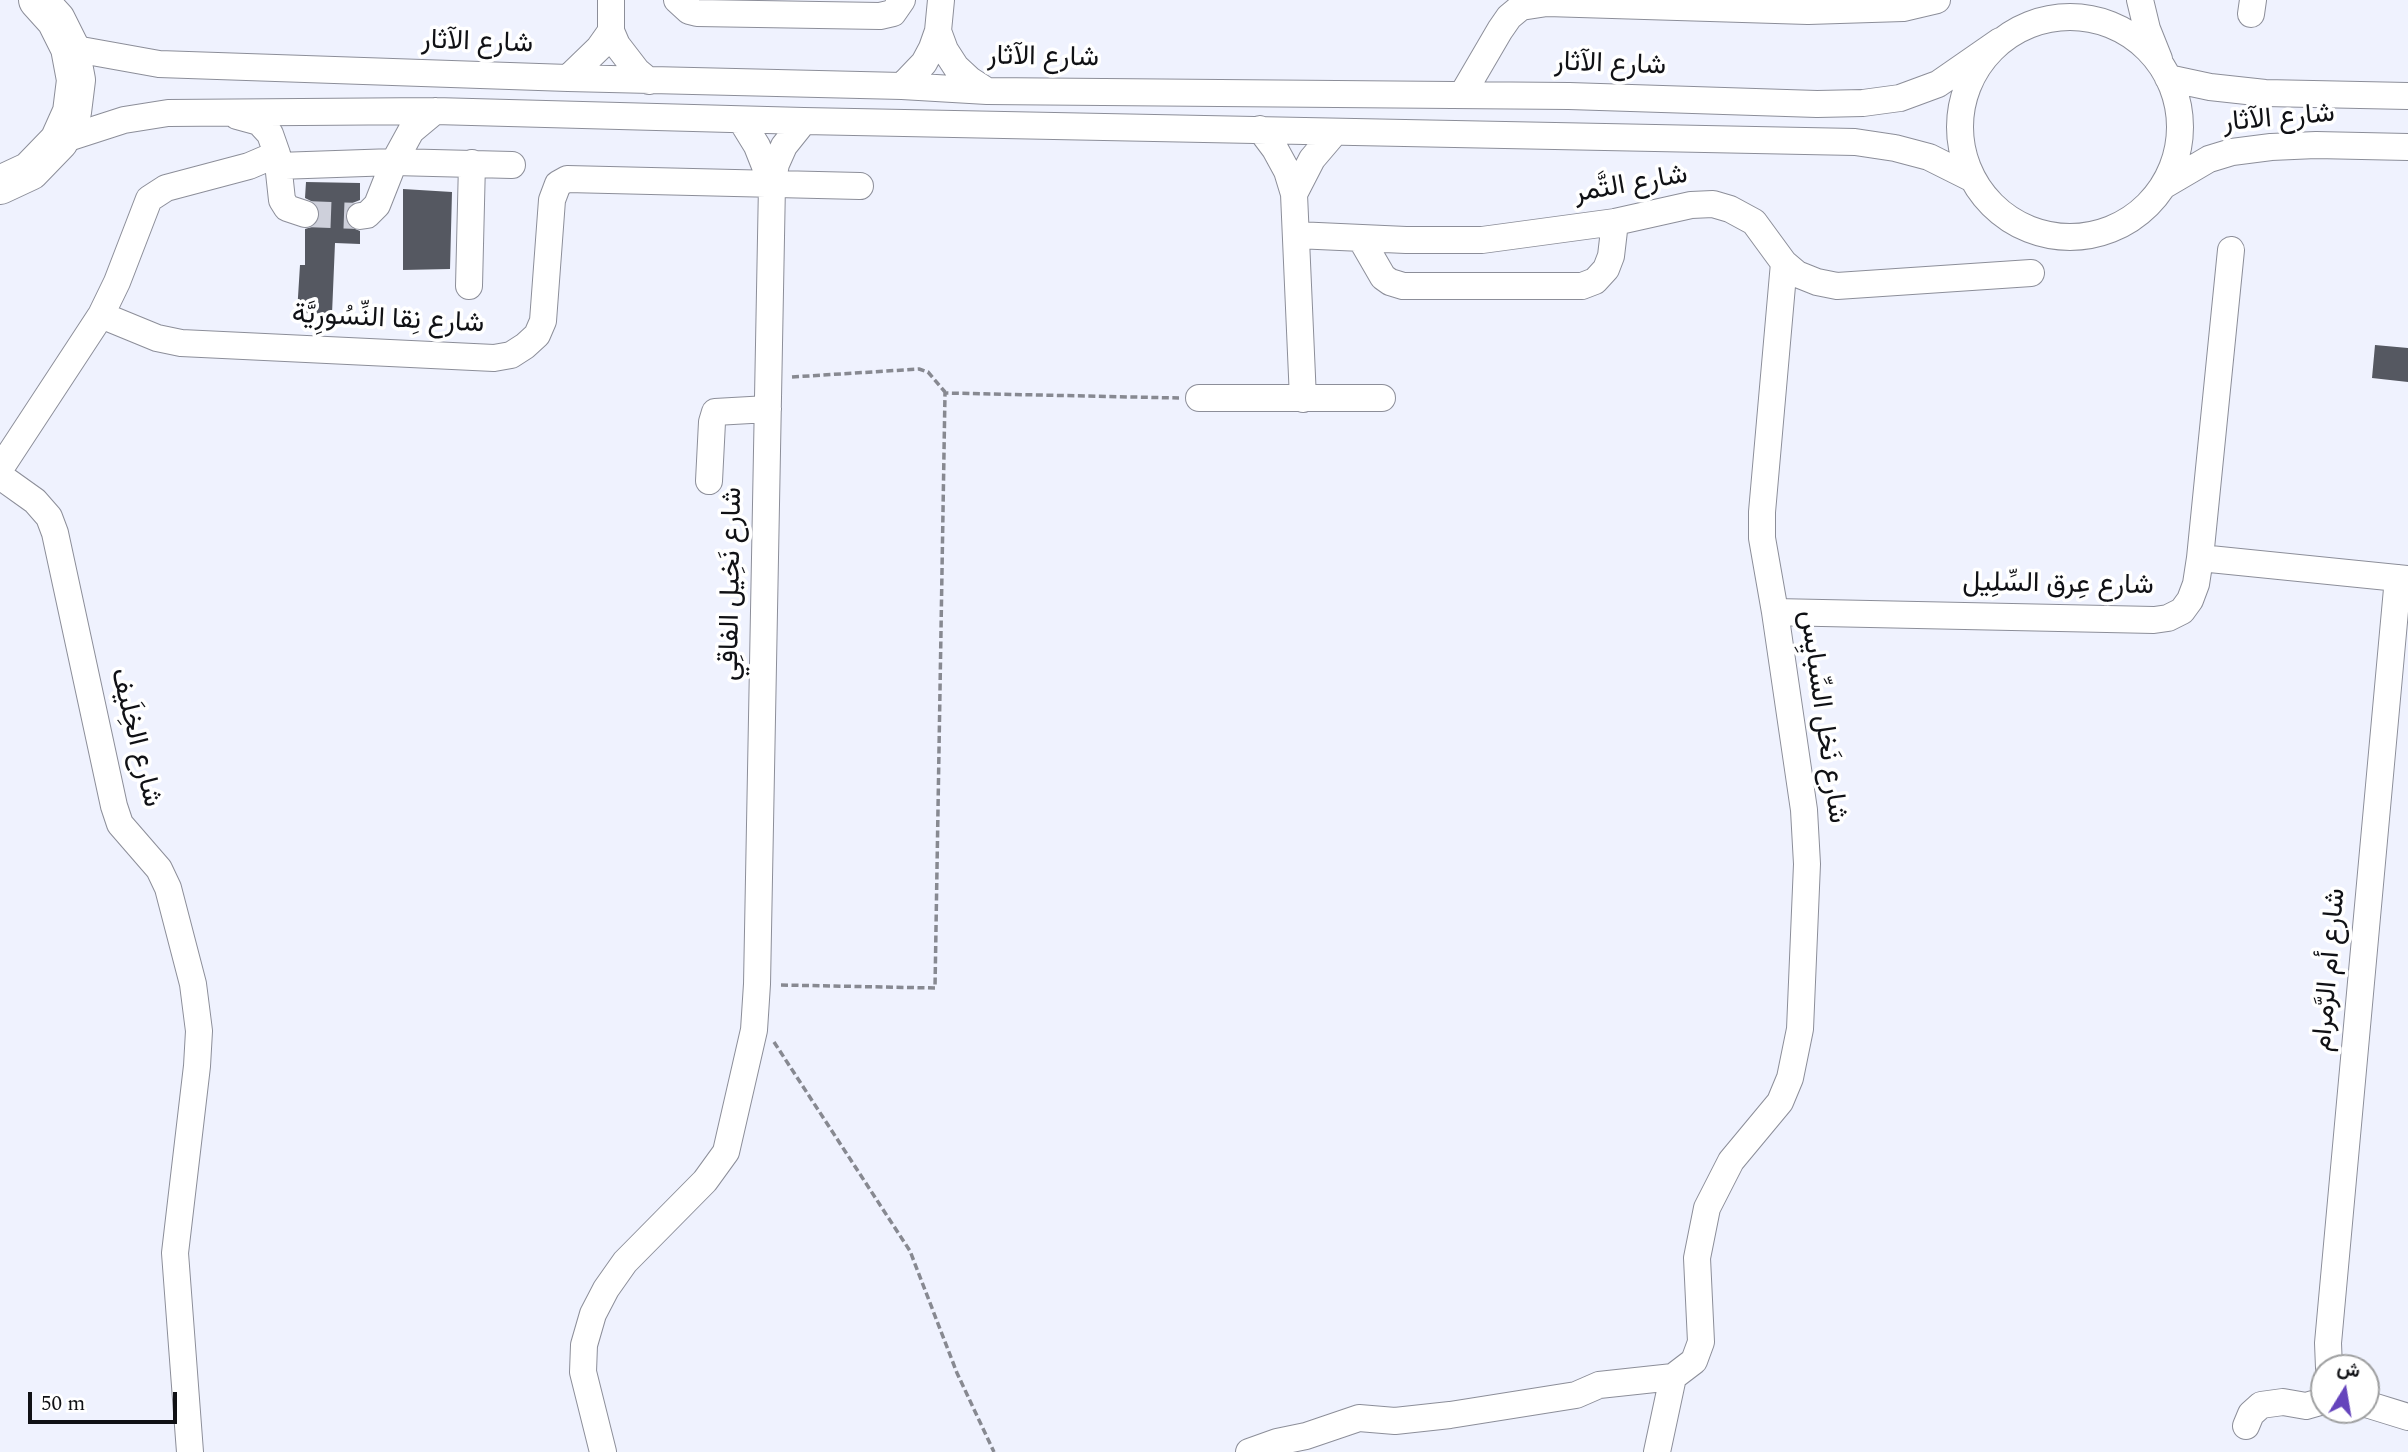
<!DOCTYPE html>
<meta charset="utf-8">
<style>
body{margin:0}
#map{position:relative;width:2408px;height:1452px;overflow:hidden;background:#eff2fe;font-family:Spectral,Vazirmatn,serif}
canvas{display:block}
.north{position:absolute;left:2310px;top:1354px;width:70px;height:70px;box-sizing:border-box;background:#fff;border:2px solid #9fa0a1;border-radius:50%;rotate:11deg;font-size:19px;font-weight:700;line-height:28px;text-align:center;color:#101115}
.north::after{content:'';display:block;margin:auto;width:24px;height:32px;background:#6544bc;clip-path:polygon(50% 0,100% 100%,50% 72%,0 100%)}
.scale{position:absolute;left:28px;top:1392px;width:149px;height:32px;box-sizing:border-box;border:4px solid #101115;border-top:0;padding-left:9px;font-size:21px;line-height:24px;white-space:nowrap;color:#101115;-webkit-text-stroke:5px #fff;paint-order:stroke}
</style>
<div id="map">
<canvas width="2408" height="1452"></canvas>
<div class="north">ش</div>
<div class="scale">50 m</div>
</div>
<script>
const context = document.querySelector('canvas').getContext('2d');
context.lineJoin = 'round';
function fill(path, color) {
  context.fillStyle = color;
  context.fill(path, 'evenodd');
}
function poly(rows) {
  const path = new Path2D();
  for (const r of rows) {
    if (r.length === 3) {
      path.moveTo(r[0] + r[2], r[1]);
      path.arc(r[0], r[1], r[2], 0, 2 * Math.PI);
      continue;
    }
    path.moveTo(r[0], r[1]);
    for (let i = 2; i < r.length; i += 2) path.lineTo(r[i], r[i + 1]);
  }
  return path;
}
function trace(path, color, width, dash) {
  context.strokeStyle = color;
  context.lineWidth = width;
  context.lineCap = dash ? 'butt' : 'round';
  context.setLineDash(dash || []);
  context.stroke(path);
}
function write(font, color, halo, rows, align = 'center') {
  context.font = font + ' Spectral,Vazirmatn,serif';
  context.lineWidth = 7;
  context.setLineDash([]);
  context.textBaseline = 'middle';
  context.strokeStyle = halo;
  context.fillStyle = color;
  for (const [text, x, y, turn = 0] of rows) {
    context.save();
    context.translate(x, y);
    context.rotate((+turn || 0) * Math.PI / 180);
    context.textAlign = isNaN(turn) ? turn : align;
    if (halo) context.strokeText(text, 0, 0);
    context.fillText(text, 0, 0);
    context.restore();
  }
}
const building = poly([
 [306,182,360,183,360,200,350,204,346,210,344,218,348,226,360,231,360,244,335,243,332,314,297,313,300,265,305,265,305,229,315,226,320,218,320,210,317,204,305,198],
 [403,189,452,192,450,269,403,270],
 [2375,345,2408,348,2408,382,2372,378]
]);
const minorTunnel = poly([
 [305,214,360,216]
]);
const path = poly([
 [792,377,919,369,928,372,945,392],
 [781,985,935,988,945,393,1179,398],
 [774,1042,910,1251,957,1373,994,1452]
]);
const minor = poly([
 [611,0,611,31,617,45,637,71,649,81],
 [677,0,689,11,697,13,880,16,893,13,902,0],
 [2140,0,2147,29,2159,59],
 [2251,14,2253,0],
 [2070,127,110],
 [938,31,945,50,956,67,970,80,987,91],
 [70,48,159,64,568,78,902,86,987,91,1569,96,1817,104,1863,103,1900,98,1938,84,2000,41],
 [568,78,599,48,611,31],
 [2168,78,2210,87,2265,93,2408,96],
 [902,86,924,63,932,48,938,31,941,0],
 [1462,95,1500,30,1509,17,1521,7,1547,3,1808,11,1903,8,1937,0],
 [237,116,259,122,270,134,277,154,282,200,287,208,305,214],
 [741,120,757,146,772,184],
 [1260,129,1275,149,1287,171,1294,194,1303,399],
 [59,141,124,120,168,113,435,111,804,121,1855,142,1895,148,1929,157,1971,178],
 [278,166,394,162,512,165],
 [2163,186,2209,159,2232,152,2271,147,2316,145,2408,147],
 [1294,194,1312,159,1335,132],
 [360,216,367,215,377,205,394,162,411,131,435,111],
 [1296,235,1406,240,1482,240,1615,222,1691,205,1713,204,1730,209,1754,222,1784,263,1797,274,1817,282,1837,286,2031,273],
 [1361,239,1383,277,1390,282,1403,286,1582,286,1595,281,1606,269,1611,256,1615,222],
 [469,286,472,163],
 [101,315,157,338,181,343,494,358,511,355,525,346,537,335,543,321,552,200,558,184,567,179,860,186],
 [1199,398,1382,398],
 [0,469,101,315,117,282,149,199,166,188,249,166,277,154],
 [0,476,35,501,49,517,55,533,114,806,120,824,159,869,168,888,193,984,199,1031,197,1066,175,1253,190,1452],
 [709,481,712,422,715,412,768,409],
 [2200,558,2408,579],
 [1775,612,2154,620,2168,618,2182,611,2190,600,2196,584,2200,558,2231,250],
 [2329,1368,2328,1343,2398,578],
 [2366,1404,2408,1417],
 [2246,1426,2251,1414,2261,1405,2283,1402,2306,1406,2320,1402,2324,1398],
 [603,1452,583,1372,584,1345,593,1314,606,1289,625,1262,705,1181,726,1152,754,1030,757,984,772,184,776,164,784,146,804,121],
 [1249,1452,1277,1442,1306,1436,1359,1418,1395,1421,1450,1415,1576,1395,1599,1385,1673,1377],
 [1657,1452,1673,1377,1694,1361,1701,1342,1697,1258,1707,1208,1731,1161,1780,1102,1790,1078,1800,1029,1807,864,1804,810,1775,612,1762,538,1762,512,1784,263]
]);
const highway = poly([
 [0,185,30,171,59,141,72,112,76,80,70,48,56,20,38,0]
]);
const streetNames = [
 ["شارع الآثار",477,44,2],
 ["شارع الآثار",1043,59,1],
 ["شارع الآثار",1610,66,2],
 ["شارع الآثار",2279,120,-5],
 ["شارع التَّمر",1631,186,-10],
 ["شارع نِقا النِّسُورِيَّة",388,321,3],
 ["شارع نَخِيل الفاقِي",733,584,-89],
 ["شارع عِرق السِّلِيل",2058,586,1],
 ["شارع نَخل السِّبايِس",1821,717,82],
 ["شارع الخِلَيف",134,738,76],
 ["شارع أم الرَّمرام",2331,970,-85]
];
fill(building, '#555861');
trace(minorTunnel, '#ced0db', 26, [26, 13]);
trace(minor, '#8c8e99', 28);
trace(highway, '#8c8e99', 40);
trace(path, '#878991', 3.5, [7, 3.5]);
trace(minor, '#fff', 26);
trace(highway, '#fff', 38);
write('28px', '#101115', '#fff', streetNames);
</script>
